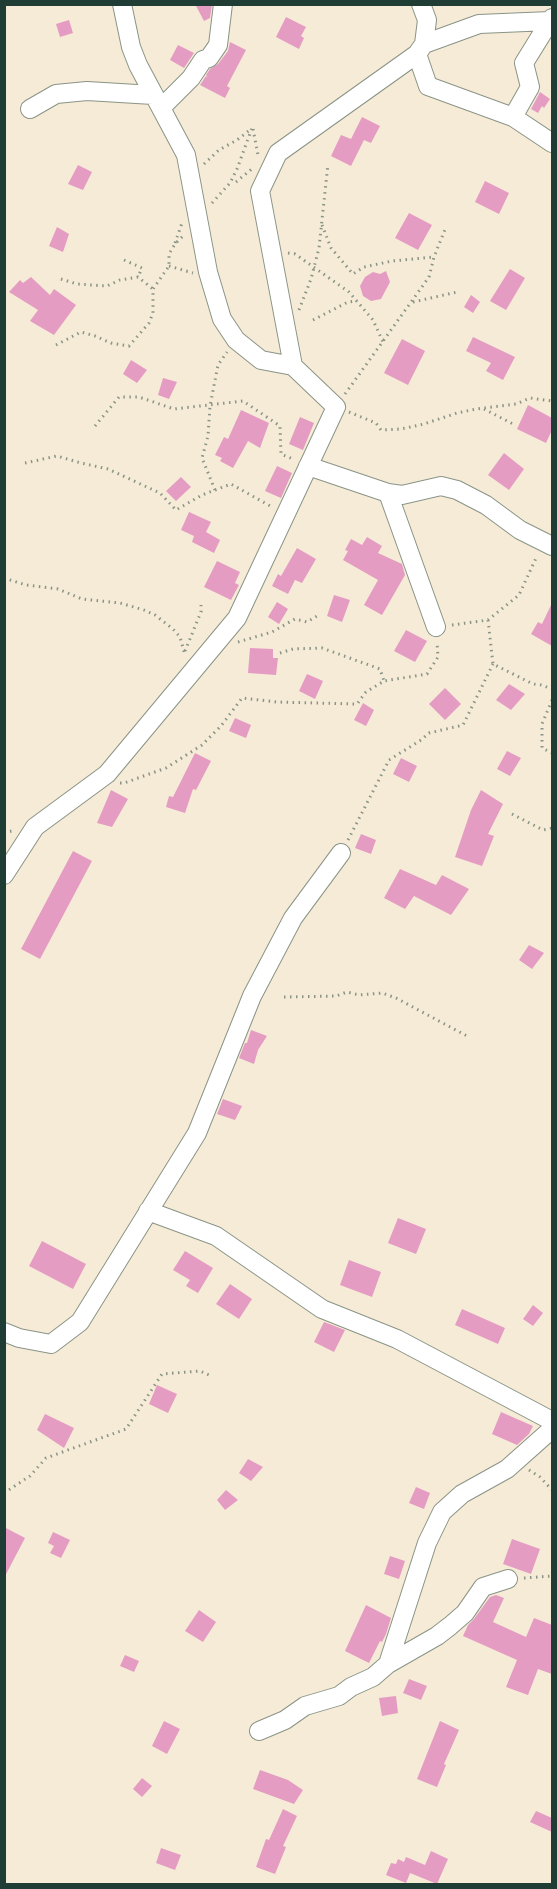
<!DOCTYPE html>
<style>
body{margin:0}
#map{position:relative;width:557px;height:1889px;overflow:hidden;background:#f6ebd7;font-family:Kalam,sans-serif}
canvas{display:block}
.frame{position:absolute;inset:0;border:6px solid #1f3d34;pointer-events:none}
</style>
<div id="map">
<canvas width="557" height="1889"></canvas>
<div class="frame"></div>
</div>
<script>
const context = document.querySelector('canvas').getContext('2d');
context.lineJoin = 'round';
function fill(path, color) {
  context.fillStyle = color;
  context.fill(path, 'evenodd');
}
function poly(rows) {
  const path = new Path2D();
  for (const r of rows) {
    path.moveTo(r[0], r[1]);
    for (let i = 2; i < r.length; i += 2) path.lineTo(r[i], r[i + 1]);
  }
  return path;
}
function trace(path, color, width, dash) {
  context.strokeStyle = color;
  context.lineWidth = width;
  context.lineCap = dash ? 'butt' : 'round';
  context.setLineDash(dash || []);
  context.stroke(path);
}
const building = poly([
 [195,4,212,4,210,18,204,21],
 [286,17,306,27,301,36,304,38,299,49,276,37],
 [69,20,73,33,60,37,56,24],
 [230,42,246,50,227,86,230,88,225,98,200,85,206,76,208,77,206,75,210,69,218,64,228,51],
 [178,45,194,53,184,68,170,60],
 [540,92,550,99,544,108,542,106,538,113,531,109],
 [362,117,380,126,371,143,364,140,351,166,331,156,341,135,351,139],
 [78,165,92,172,83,190,68,184],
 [485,181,509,193,499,214,475,202],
 [409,213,432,225,418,250,395,238],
 [57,227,69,234,63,252,49,246],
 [510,269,525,278,506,310,490,301],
 [386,271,390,282,381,299,371,301,363,296,360,286,365,277,373,272,380,274],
 [31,277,50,295,54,289,76,305,54,335,30,321,38,310,9,292,20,280,23,283],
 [471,295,480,302,473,313,464,307],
 [473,337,515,357,503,380,486,371,491,363,466,351],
 [402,339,425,351,408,385,384,373],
 [131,360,147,370,137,383,123,374],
 [163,378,177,382,169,399,158,395],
 [528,405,552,418,552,430,546,443,517,429],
 [241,410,269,423,260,448,248,441,233,468,220,461,222,458,215,455,224,437,228,439],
 [300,417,314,423,303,450,289,444],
 [504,453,524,469,509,490,488,475],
 [277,466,292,473,281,498,265,491],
 [181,477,191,487,176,501,166,491],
 [189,512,211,522,206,532,220,540,214,553,192,542,194,536,181,530],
 [367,537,382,546,378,553,402,564,405,575,382,615,364,605,378,580,343,560,348,551,345,550,351,539,362,545],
 [297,548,316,559,302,583,295,580,288,594,272,586,278,574,281,576],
 [217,561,240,572,235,583,239,585,231,600,204,587],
 [334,595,350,600,342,622,327,616],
 [277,602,288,609,279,624,268,617],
 [552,603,552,646,531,634,538,622,542,624],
 [406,630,427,641,415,662,394,651],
 [250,648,273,649,273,658,278,658,276,675,248,673],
 [307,674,323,681,315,699,299,691],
 [509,684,525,694,511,710,496,700],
 [445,688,461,704,445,720,429,704],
 [363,703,374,710,366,726,354,720],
 [235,718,251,725,246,738,229,731],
 [507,751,521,758,510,776,497,769],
 [195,753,211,761,196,790,193,789,185,813,166,807,169,796,173,797],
 [401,758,417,766,409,782,393,774],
 [111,790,128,799,112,827,97,823],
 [481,790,503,804,488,834,494,836,482,866,455,857,471,810],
 [361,834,376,840,371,854,355,848],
 [73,851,92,861,40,959,21,949],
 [400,869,436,885,442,875,469,889,451,915,414,896,405,909,384,898],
 [529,945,544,953,532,969,519,960],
 [251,1030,267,1036,258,1050,254,1064,239,1058,245,1043,247,1043],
 [223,1099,242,1106,235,1120,217,1114],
 [398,1218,426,1229,416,1254,388,1243],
 [42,1241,86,1264,73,1289,29,1266],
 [185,1251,213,1268,198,1293,186,1286,190,1280,173,1270],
 [349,1260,381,1272,372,1297,340,1285],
 [230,1284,252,1299,239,1319,216,1304],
 [533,1305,543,1313,533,1326,523,1319],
 [462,1309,505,1328,498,1344,455,1325],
 [324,1322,345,1330,334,1352,314,1342],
 [157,1385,177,1394,168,1413,149,1404],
 [501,1412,533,1426,529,1434,517,1445,492,1434],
 [45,1414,74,1428,64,1448,37,1430],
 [248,1459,263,1467,251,1481,239,1473],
 [416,1487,430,1493,424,1509,409,1503],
 [226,1490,238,1500,225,1510,217,1500],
 [4,1527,25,1538,4,1578],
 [53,1532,70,1540,61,1558,50,1553,54,1546,48,1543],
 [512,1539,540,1549,531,1574,503,1564],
 [390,1556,405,1561,399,1579,384,1574],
 [496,1595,504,1598,493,1622,526,1637,534,1618,552,1625,552,1674,538,1669,528,1695,506,1687,517,1660,463,1636,468,1625,474,1619,490,1597],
 [366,1605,391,1618,386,1634,382,1642,380,1641,369,1663,345,1651],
 [199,1610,216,1622,203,1642,185,1631],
 [125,1655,139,1661,134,1672,120,1666],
 [409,1679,427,1686,421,1700,403,1693],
 [396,1696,398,1713,382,1716,379,1698],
 [164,1721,180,1729,167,1754,152,1746],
 [440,1721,459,1730,444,1764,446,1765,437,1787,417,1779],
 [260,1770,288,1780,303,1790,294,1804,253,1789],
 [142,1778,152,1786,142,1797,133,1789],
 [283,1809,297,1816,283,1846,286,1847,275,1874,256,1867,266,1839,269,1840],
 [536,1811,552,1818,552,1832,530,1822],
 [161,1848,181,1855,175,1870,156,1863],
 [431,1851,448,1859,437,1884,410,1873,406,1883,386,1875,391,1863,396,1864,398,1859,404,1862,406,1857,425,1865]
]);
const path = poly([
 [253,129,258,155],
 [204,164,219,150,237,140,251,129],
 [236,182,253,168],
 [212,203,230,183,237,169,252,128],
 [322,225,331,248,353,274,364,267,392,261,434,257],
 [175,243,182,223],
 [288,253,295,254,349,292,373,320,383,342],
 [124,260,142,268,138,277],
 [169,266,193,273],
 [61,279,77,284,107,286,120,280,138,277,153,289],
 [413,302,457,292],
 [299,310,311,279,319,248,328,164],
 [313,320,348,302,357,301],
 [56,345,81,332,95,336,111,343,129,346,149,323,153,313,153,289,169,266,169,254,175,244,184,235],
 [345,394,429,277,434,257,446,227],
 [484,409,513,424],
 [349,412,376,423,381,430,401,429,424,424,457,413,476,409,516,404,530,398,552,401],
 [95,426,119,397,139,397,174,409,243,401,280,426,281,454,295,460],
 [25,463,57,456,81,463,108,469,160,493,176,510,202,495,231,484,272,507],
 [215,490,202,458,208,436,210,406,218,365,227,352],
 [4,578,26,585,58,589,82,599,120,603,144,610,155,615,173,629,180,637,185,655],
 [488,620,493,664,533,684,541,685,552,689],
 [452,625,488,620,519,595,537,556],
 [238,642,272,632,295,619,307,622,317,616],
 [185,651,201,612,201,605],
 [280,653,293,649,322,648,380,669,384,681],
 [552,700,542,724,542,748,552,753],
 [120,783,124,783,166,768,202,745,221,726,242,698,277,702,357,704,366,692,384,681,427,674,438,657,437,642],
 [512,814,543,830,552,828],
 [4,832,13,831],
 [348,840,389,760,421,740,429,733,463,725,493,664],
 [284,997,336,996,347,992,359,995,382,993,396,998,467,1036],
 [529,1470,540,1477,552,1490],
 [4,1493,30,1476,46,1458,126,1429,162,1374,200,1371,209,1375],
 [524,1578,552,1576]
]);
const minor = poly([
 [122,4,131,47,138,65,186,155,208,272,222,319,236,340,261,360,293,366],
 [424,44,479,24,550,21,552,18],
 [417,54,428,86,513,117,552,143],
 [161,108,191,78,203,60,209,58,218,45,223,4],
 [30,109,56,94,87,91,153,95],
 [513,117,530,87,524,63,550,21],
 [308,466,388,493,402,495,441,486,457,490,486,505,520,530,552,546],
 [388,493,436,627],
 [4,875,35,827,107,774,237,618,336,407,293,366,260,191,278,153,417,54,424,44,427,20,421,4],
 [148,1211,216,1236,322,1309,397,1339,552,1421],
 [4,1332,19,1338,51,1344,80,1322,197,1133,252,996,293,918,341,853],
 [388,1664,427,1543,442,1512,462,1494,507,1469,552,1429],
 [259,1731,285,1720,305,1706,339,1696,351,1687,373,1677,388,1664,437,1636,450,1626,465,1613,483,1587,508,1579]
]);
fill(building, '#e59cc3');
trace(minor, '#8a9486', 20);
trace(path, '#8a9486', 3, [1.5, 4.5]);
trace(minor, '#fff', 18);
</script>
